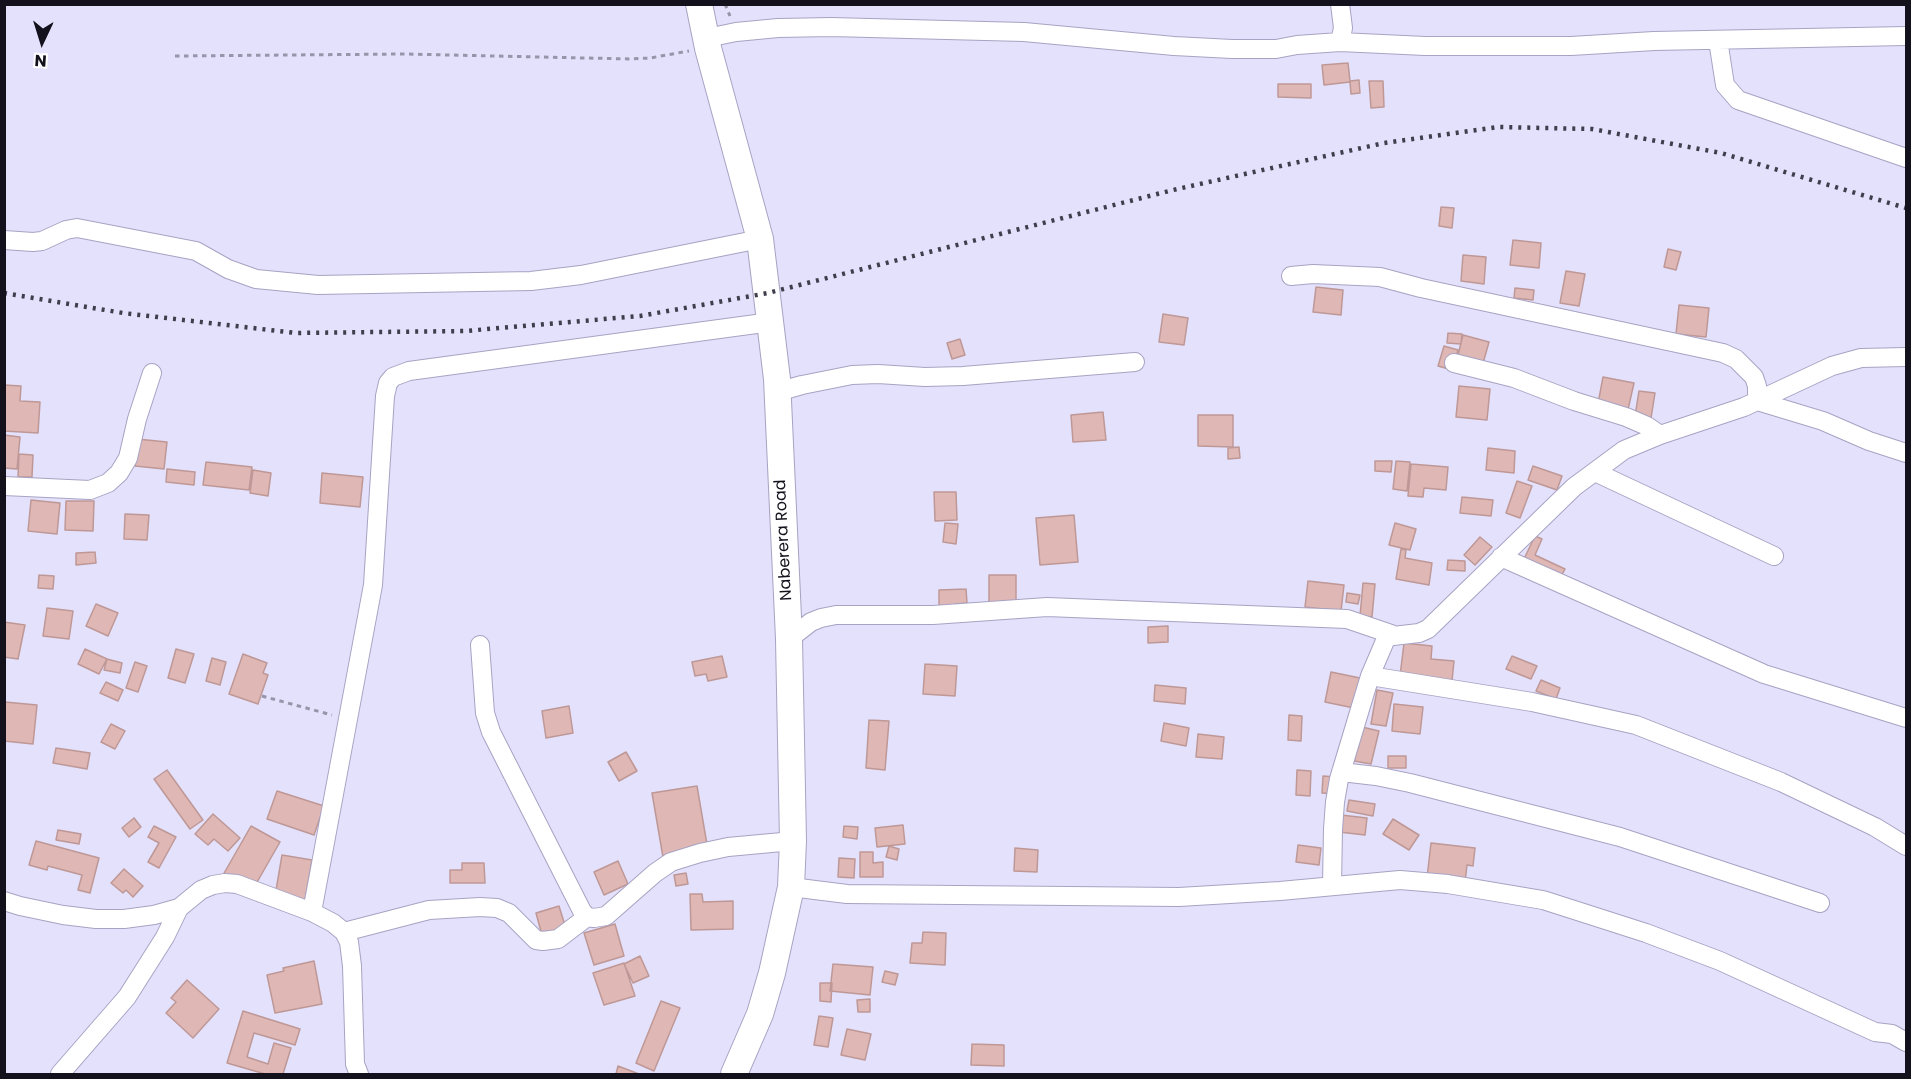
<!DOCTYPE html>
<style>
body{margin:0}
#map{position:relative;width:1911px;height:1079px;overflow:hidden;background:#e4e1fc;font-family:Poppins,sans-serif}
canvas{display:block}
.frame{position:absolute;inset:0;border:6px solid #13111c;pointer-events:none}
.north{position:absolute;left:12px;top:12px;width:60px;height:60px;-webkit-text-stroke:4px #fff;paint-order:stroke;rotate:184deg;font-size:16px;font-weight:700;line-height:24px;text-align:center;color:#13111c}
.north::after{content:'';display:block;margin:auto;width:21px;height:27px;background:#13111c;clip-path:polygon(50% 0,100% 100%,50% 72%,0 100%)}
</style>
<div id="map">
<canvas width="1911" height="1079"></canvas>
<div class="frame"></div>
<div class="north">N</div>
</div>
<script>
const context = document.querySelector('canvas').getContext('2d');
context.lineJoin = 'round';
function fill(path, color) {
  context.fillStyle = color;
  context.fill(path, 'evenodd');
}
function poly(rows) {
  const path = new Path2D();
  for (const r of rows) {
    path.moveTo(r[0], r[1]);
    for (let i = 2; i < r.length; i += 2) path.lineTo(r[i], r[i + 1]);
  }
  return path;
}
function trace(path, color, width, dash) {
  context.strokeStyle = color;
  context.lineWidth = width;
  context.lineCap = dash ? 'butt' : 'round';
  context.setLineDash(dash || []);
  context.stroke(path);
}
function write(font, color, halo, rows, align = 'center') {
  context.font = font + ' Poppins,sans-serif';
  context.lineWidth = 6;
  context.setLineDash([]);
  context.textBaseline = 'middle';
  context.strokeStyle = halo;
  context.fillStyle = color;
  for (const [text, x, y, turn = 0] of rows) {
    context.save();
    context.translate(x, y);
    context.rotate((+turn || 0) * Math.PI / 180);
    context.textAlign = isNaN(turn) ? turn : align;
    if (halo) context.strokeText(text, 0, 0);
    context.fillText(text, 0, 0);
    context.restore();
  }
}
const building = poly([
 [1348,63,1350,81,1359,80,1360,93,1351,94,1350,82,1324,85,1322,65,1348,63],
 [1369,81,1383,81,1384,107,1371,108,1369,81],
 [1278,84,1311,84,1311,98,1278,97,1278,84],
 [1441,207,1454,208,1452,228,1439,226,1441,207],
 [1513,240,1541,243,1539,268,1510,265,1513,240],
 [1668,249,1681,252,1676,270,1664,267,1668,249],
 [1463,255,1486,257,1484,284,1461,281,1463,255],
 [1566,271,1585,274,1579,306,1560,303,1566,271],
 [1316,287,1343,290,1341,315,1313,312,1316,287],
 [1515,288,1534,290,1533,300,1514,298,1515,288],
 [1679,305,1709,308,1706,337,1676,334,1679,305],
 [1163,314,1188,318,1184,345,1159,342,1163,314],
 [1448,333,1462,334,1461,344,1447,343,1448,333],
 [1463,335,1489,342,1480,374,1455,367,1463,335],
 [960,339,965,355,952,359,947,343,960,339],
 [1444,346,1458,350,1452,370,1438,366,1444,346],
 [1603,377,1634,383,1627,414,1597,409,1603,377],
 [4,385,21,386,20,401,40,402,38,433,4,431,4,385],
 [1459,386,1490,389,1487,420,1456,417,1459,386],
 [1639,391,1655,393,1651,418,1635,416,1639,391],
 [1103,412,1106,440,1073,442,1071,415,1103,412],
 [1198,415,1233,415,1233,447,1198,446,1198,415],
 [4,435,20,437,17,469,4,468,4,435],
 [137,439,167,442,164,469,135,466,137,439],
 [1239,447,1240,458,1228,459,1228,448,1239,447],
 [1488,448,1515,451,1514,473,1486,470,1488,448],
 [19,454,33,455,32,477,18,477,19,454],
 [1375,461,1392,461,1391,472,1375,471,1375,461],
 [1396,461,1410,462,1407,491,1393,489,1396,461],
 [206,462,252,467,249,490,203,485,206,462],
 [1411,464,1448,467,1446,490,1424,488,1423,497,1408,496,1411,464],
 [1533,466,1562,476,1557,490,1528,480,1533,466],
 [167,469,195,472,194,485,166,482,167,469],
 [253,470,271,473,268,496,250,493,253,470],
 [322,473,363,477,360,507,320,503,322,473],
 [1517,481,1532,486,1520,518,1506,513,1517,481],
 [934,492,956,492,957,520,935,521,934,492],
 [1462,497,1493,500,1491,516,1460,513,1462,497],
 [31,500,60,503,57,534,28,531,31,500],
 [66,501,94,501,93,531,65,530,66,501],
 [125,514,149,515,147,540,124,539,125,514],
 [1074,515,1078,562,1040,565,1036,518,1074,515],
 [945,523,958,524,956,544,943,542,945,523],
 [1395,523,1416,529,1410,550,1389,545,1395,523],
 [1535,536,1542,539,1535,555,1565,569,1559,580,1522,563,1535,536],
 [1480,537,1492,547,1475,565,1464,555,1480,537],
 [1401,549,1406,550,1405,558,1432,563,1429,585,1396,579,1401,549],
 [95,552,96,563,76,565,76,553,95,552],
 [1448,560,1465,561,1465,571,1447,570,1448,560],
 [39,575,54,576,53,589,38,588,39,575],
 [989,575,1016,575,1016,606,989,606,989,575],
 [1308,581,1344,585,1341,611,1305,607,1308,581],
 [1363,583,1375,584,1372,617,1360,616,1363,583],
 [966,589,967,603,956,604,956,615,939,616,939,590,966,589],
 [1347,593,1360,595,1358,604,1346,602,1347,593],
 [96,604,118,613,108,636,86,626,96,604],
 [47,608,73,611,69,639,43,636,47,608],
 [4,622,25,625,18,659,4,657,4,622],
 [1168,626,1168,642,1148,643,1148,627,1168,626],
 [1404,643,1432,646,1431,659,1454,661,1452,681,1400,676,1404,643],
 [85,649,107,659,99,674,78,664,85,649],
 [176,649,194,654,185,683,168,678,176,649],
 [243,654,267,663,263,673,268,675,258,704,229,694,243,654],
 [722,656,727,677,708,681,706,674,695,676,692,662,722,656],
 [1512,656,1537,666,1531,679,1506,669,1512,656],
 [212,658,226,662,220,685,206,681,212,658],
 [107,659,122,663,120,673,104,670,107,659],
 [135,662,147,666,138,692,126,688,135,662],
 [925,664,957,666,955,696,923,694,925,664],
 [1331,672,1360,678,1354,708,1325,702,1331,672],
 [1541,680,1560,688,1556,699,1536,691,1541,680],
 [106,682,123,690,118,701,100,693,106,682],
 [1155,685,1186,688,1185,704,1154,701,1155,685],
 [1377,690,1393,693,1386,726,1371,724,1377,690],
 [5,702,37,705,33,744,4,741,5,702],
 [1394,704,1423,707,1420,734,1392,731,1394,704],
 [569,706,573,733,546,738,542,711,569,706],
 [1289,715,1302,716,1301,741,1288,740,1289,715],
 [869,720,889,721,885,770,866,768,869,720],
 [1164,723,1189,728,1186,746,1161,741,1164,723],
 [111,724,125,731,115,749,101,742,111,724],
 [1362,727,1379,731,1371,764,1354,761,1362,727],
 [1198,734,1224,737,1222,759,1196,757,1198,734],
 [56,748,90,753,87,769,53,763,56,748],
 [626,752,637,771,619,781,608,762,626,752],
 [1388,756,1406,756,1406,768,1388,768,1388,756],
 [167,770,203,820,190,829,154,779,167,770],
 [1297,770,1311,771,1310,796,1296,795,1297,770],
 [1323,776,1336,777,1335,794,1322,793,1323,776],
 [697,786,709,856,664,863,652,793,697,786],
 [277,791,324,806,314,835,267,819,277,791],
 [1349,800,1375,804,1373,816,1347,811,1349,800],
 [213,814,240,838,228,851,214,839,208,845,195,834,213,814],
 [1341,815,1367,818,1365,835,1339,832,1341,815],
 [134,818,141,827,129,837,122,828,134,818],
 [1393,819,1419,835,1409,850,1383,834,1393,819],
 [903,825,905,844,877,847,875,828,903,825],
 [154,826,176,837,159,868,148,862,159,843,148,837,154,826],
 [251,826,280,842,252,891,223,875,251,826],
 [844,826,858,827,857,839,843,837,844,826],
 [58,830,81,834,79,844,56,840,58,830],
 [36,841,99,858,90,893,78,890,82,875,48,866,47,870,29,865,36,841],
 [1431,843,1475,848,1473,866,1467,865,1465,882,1427,878,1431,843],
 [1298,845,1321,848,1319,865,1296,862,1298,845],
 [889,846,899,849,897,860,886,857,889,846],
 [1015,848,1038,850,1037,872,1014,871,1015,848],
 [860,852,873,852,873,863,883,862,883,877,860,877,860,852],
 [282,855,312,860,304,906,274,902,282,855],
 [839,858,855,859,854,878,838,877,839,858],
 [618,861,628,884,604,895,594,872,618,861],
 [462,863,484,863,485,883,450,883,450,870,462,870,462,863],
 [124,869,143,886,133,897,126,890,123,893,111,883,124,869],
 [686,873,688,884,676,886,674,875,686,873],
 [690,894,702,894,703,902,733,901,733,929,691,930,690,894],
 [559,906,567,932,543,939,536,913,559,906],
 [615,924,624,956,594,965,584,933,615,924],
 [923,932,946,933,945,965,910,963,912,943,922,943,923,932],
 [640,956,649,976,633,983,624,964,640,956],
 [314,961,322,1004,275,1013,267,975,284,971,283,968,314,961],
 [624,963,635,996,604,1005,593,973,624,963],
 [833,964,873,967,870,995,830,991,833,964],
 [885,971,898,974,895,985,882,982,885,971],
 [187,980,219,1009,193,1038,166,1013,176,1002,171,998,187,980],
 [820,983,832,983,831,1002,820,1001,820,983],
 [870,999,870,1012,858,1012,857,1000,870,999],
 [661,1001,680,1008,654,1071,636,1063,661,1001],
 [243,1011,300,1029,295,1045,254,1033,247,1057,268,1064,274,1043,291,1048,283,1074,265,1074,227,1063,243,1011],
 [819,1016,833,1018,828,1047,814,1045,819,1016],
 [847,1029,871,1034,865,1060,841,1055,847,1029],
 [972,1044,1004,1045,1004,1066,971,1065,972,1044],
 [618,1066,639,1074,616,1074,618,1066]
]);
const path = poly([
 [725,4,730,16],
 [175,56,404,54,631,59,650,58,689,51],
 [262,696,332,715]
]);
const street = poly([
 [707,38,736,32,778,28,831,27,1024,32,1174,46,1232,49,1276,49,1297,45,1340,42,1425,46,1571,46,1654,41,1906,36],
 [1718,40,1725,85,1738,100,1906,158],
 [1340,42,1343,28,1340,4],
 [4,240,33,242,42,241,66,230,77,228,196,251,228,269,256,279,318,285,531,281,581,275,760,239],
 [1291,276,1313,274,1380,277,1421,288,1723,353,1736,359,1754,377,1757,386,1757,401,1823,421,1869,441,1906,453],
 [1454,363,1514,378,1574,401,1626,417,1647,426,1660,435],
 [777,392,802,385,852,375,878,374,925,377,963,376,1135,362],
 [1595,472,1774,556],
 [4,486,90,490,108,483,119,473,128,458,137,419,152,373],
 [1501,557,1764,674,1906,718],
 [789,639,811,622,821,618,836,615,933,615,1047,607,1347,619,1391,634],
 [480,645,485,713,491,732,582,911,587,917,594,918,606,916,655,873,671,862,700,853,728,847,793,841],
 [1370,676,1532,702,1636,725,1781,782,1875,827,1906,846],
 [1341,772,1376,776,1410,783,1620,837,1820,903],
 [1332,885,1333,829,1335,802,1339,779,1370,676,1385,641,1391,634,1393,636,1419,633,1428,629,1574,487,1624,450,1660,435,1744,407,1832,366,1861,358,1906,357],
 [791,887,847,894,1179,897,1280,891,1400,880,1448,884,1543,900,1646,933,1720,961,1875,1032,1892,1034,1906,1042],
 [4,901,20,906,63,915,96,919,124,919,154,915,179,908,201,890,213,885,225,883,237,884,312,912,333,923,344,932,349,942,352,966,355,1064,359,1074],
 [312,912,373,585,385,396,388,383,393,377,409,371,771,322],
 [344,932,429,910,480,907,497,908,509,913,536,940,543,941,558,939,587,917],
 [60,1074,127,997,165,937,179,908]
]);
const secondary = poly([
 [699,4,708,48,760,239,777,379,789,639,793,841,791,887,772,973,760,1014,734,1074]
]);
const rail = poly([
 [4,293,123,313,296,333,465,331,640,316,768,293,1173,190,1384,143,1498,127,1592,129,1721,153,1906,208]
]);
const streetNames = [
 ["Naberera Road",784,540,-93]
];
fill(building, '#dfb7b5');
trace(building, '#be9896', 1.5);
trace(street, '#a7a3c3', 20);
trace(secondary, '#a7a3c3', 28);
trace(path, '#9895aa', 3, [4.5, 4.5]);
trace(street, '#fff', 18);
trace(secondary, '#fff', 26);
trace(rail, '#403e4c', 4.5, [3, 6]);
write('16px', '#13111c', '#fff', streetNames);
</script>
